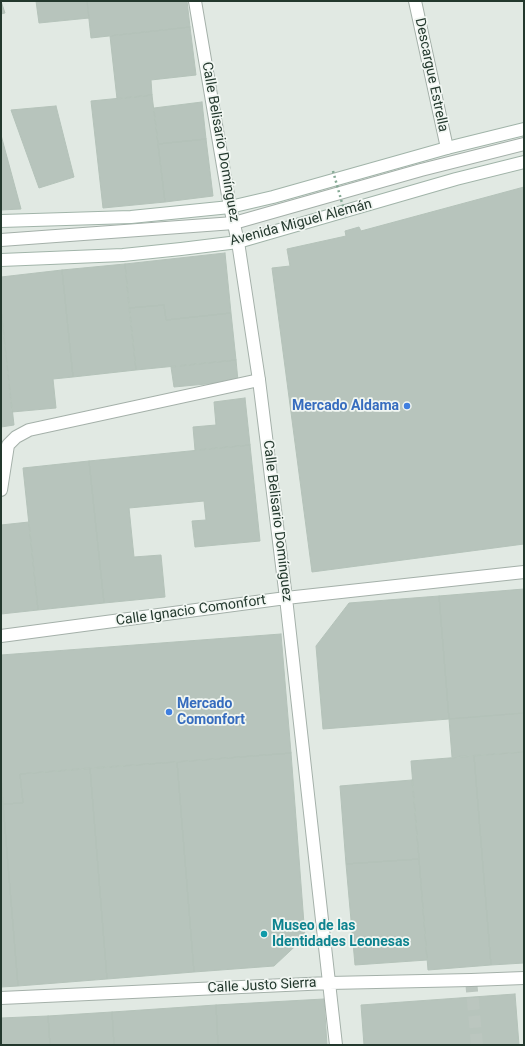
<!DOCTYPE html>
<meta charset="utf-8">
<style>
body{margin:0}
#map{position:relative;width:525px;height:1046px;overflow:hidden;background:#e1e9e3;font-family:Roboto,sans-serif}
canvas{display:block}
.frame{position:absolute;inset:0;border:2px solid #23382d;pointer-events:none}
</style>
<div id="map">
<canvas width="525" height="1046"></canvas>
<div class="frame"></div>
</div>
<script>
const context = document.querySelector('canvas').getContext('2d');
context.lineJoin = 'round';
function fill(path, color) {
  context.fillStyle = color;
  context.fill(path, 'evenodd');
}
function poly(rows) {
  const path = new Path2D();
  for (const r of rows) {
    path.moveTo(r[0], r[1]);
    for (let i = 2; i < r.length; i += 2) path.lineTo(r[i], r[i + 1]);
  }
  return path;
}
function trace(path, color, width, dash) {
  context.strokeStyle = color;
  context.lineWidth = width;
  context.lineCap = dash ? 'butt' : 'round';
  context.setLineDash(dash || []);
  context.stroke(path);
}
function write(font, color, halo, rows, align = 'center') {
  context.font = font + ' Roboto,sans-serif';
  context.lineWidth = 3.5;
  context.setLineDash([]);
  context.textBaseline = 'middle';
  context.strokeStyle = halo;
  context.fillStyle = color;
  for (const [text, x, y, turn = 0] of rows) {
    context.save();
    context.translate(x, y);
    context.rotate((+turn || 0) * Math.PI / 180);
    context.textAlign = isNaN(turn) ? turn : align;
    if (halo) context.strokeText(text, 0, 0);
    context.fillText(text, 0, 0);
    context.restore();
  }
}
const building = poly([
 [1,1,5,13,1,14,1,1],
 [36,1,87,1,89,18,39,23,36,1],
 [87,1,187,1,190,27,91,38,87,1],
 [190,27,196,75,151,80,152,95,117,99,110,36,190,27],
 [152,95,165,202,103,208,91,101,152,95],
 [202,102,206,139,158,144,154,108,202,102],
 [56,106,74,177,39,188,11,110,56,106],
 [1,135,21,209,1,210,1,135],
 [206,139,213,196,165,202,158,144,206,139],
 [524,187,524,544,312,572,272,268,290,266,287,249,346,236,345,231,359,227,361,231,524,187],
 [225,253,231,313,166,320,164,305,129,308,125,264,225,253],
 [125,264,136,370,73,377,62,270,125,264],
 [62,270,73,377,53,379,56,408,12,412,1,309,1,277,62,270],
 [164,305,166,320,231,313,236,360,136,370,129,308,164,305],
 [1,309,14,425,1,427,1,309],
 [236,360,238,381,174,387,171,367,236,360],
 [245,398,250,445,195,450,193,427,216,425,214,402,245,398],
 [250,445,260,541,195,547,192,521,206,520,204,501,129,508,134,557,161,555,165,597,104,603,89,461,250,445],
 [89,461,104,603,38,610,23,468,89,461],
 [29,522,38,610,1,614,1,525,29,522],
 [524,589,524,713,449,719,439,596,524,589],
 [439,596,449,719,323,729,316,646,349,603,439,596],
 [281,634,291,753,20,774,23,803,3,804,1,776,1,655,281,634],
 [524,713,524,752,452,757,449,719,524,713],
 [524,752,524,963,491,965,474,756,524,752],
 [291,753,305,937,274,966,194,972,177,762,291,753],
 [474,756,491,965,428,970,411,761,474,756],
 [177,762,194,972,107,979,90,768,177,762],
 [90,768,107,979,18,986,3,804,23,803,20,774,90,768],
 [1,776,3,804,1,805,1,776],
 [412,780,419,859,346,864,340,786,412,780],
 [3,804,18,986,1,987,1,805,3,804],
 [419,859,427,960,355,965,346,864,419,859],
 [515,994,519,1045,364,1045,361,1005,515,994],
 [324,999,327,1045,218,1045,216,1005,324,999],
 [216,1005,218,1045,114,1045,112,1012,216,1005],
 [112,1012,114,1045,50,1045,48,1016,112,1012],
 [48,1016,50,1045,1,1045,1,1018,48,1016]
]);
const streetTunnel = poly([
 [471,980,477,1045]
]);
const lane = poly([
 [1,240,234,223,421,170,524,144],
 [1,490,8,445,16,437,29,430,259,380]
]);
const street = poly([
 [195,1,230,207,238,242,259,380,286,598,336,1045],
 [415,1,447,148],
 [1,636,286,598,524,572],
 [1,998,329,983,471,980,524,978]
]);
const secondary = poly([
 [1,221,131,217,230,207,273,197,447,148,524,129],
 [1,260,123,255,181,249,238,242,456,179,524,162]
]);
const pathBridge = poly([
 [333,171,346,217]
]);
const markers = [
 [407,406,4,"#3f7fe0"],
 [169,712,4,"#3f7fe0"],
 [264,934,4,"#0f9aa8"]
];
const streetNames = [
 ["Descargue Estrella",431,75,78],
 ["Calle Belisario Domínguez",220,142,80],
 ["Avenida Miguel Alemán",301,223,-15],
 ["Calle Belisario Domínguez",277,521,83],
 ["Calle Ignacio Comonfort",191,611,-8],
 ["Calle Justo Sierra",262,986,-3]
];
const shopNames = [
 ["Mercado Aldama",399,406],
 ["Mercado",177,704,"left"],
 ["Comonfort",177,720,"left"]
];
const cultureNames = [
 ["Museo de las",272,926],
 ["Identidades Leonesas",272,942]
];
fill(building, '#b7c4bc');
trace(building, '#b4c2b9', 1);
trace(streetTunnel, '#bbc6bf', 12, [12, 6]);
trace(lane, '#a4b0a9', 14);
trace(street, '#a4b0a9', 14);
trace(secondary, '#a1b4a9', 14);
trace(lane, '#fff', 12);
trace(street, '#fff', 12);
trace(secondary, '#fff', 12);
trace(pathBridge, '#85a995', 2.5, [2, 3]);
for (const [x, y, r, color] of markers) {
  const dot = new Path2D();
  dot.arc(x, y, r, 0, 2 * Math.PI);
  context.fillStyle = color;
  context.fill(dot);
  trace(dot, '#f1f6f2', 1.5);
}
write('14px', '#23382d', '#f1f6f2', streetNames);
write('bold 14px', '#366cbe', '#f1f6f2', shopNames, 'right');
write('bold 14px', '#0d838f', '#f1f6f2', cultureNames, 'left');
</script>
